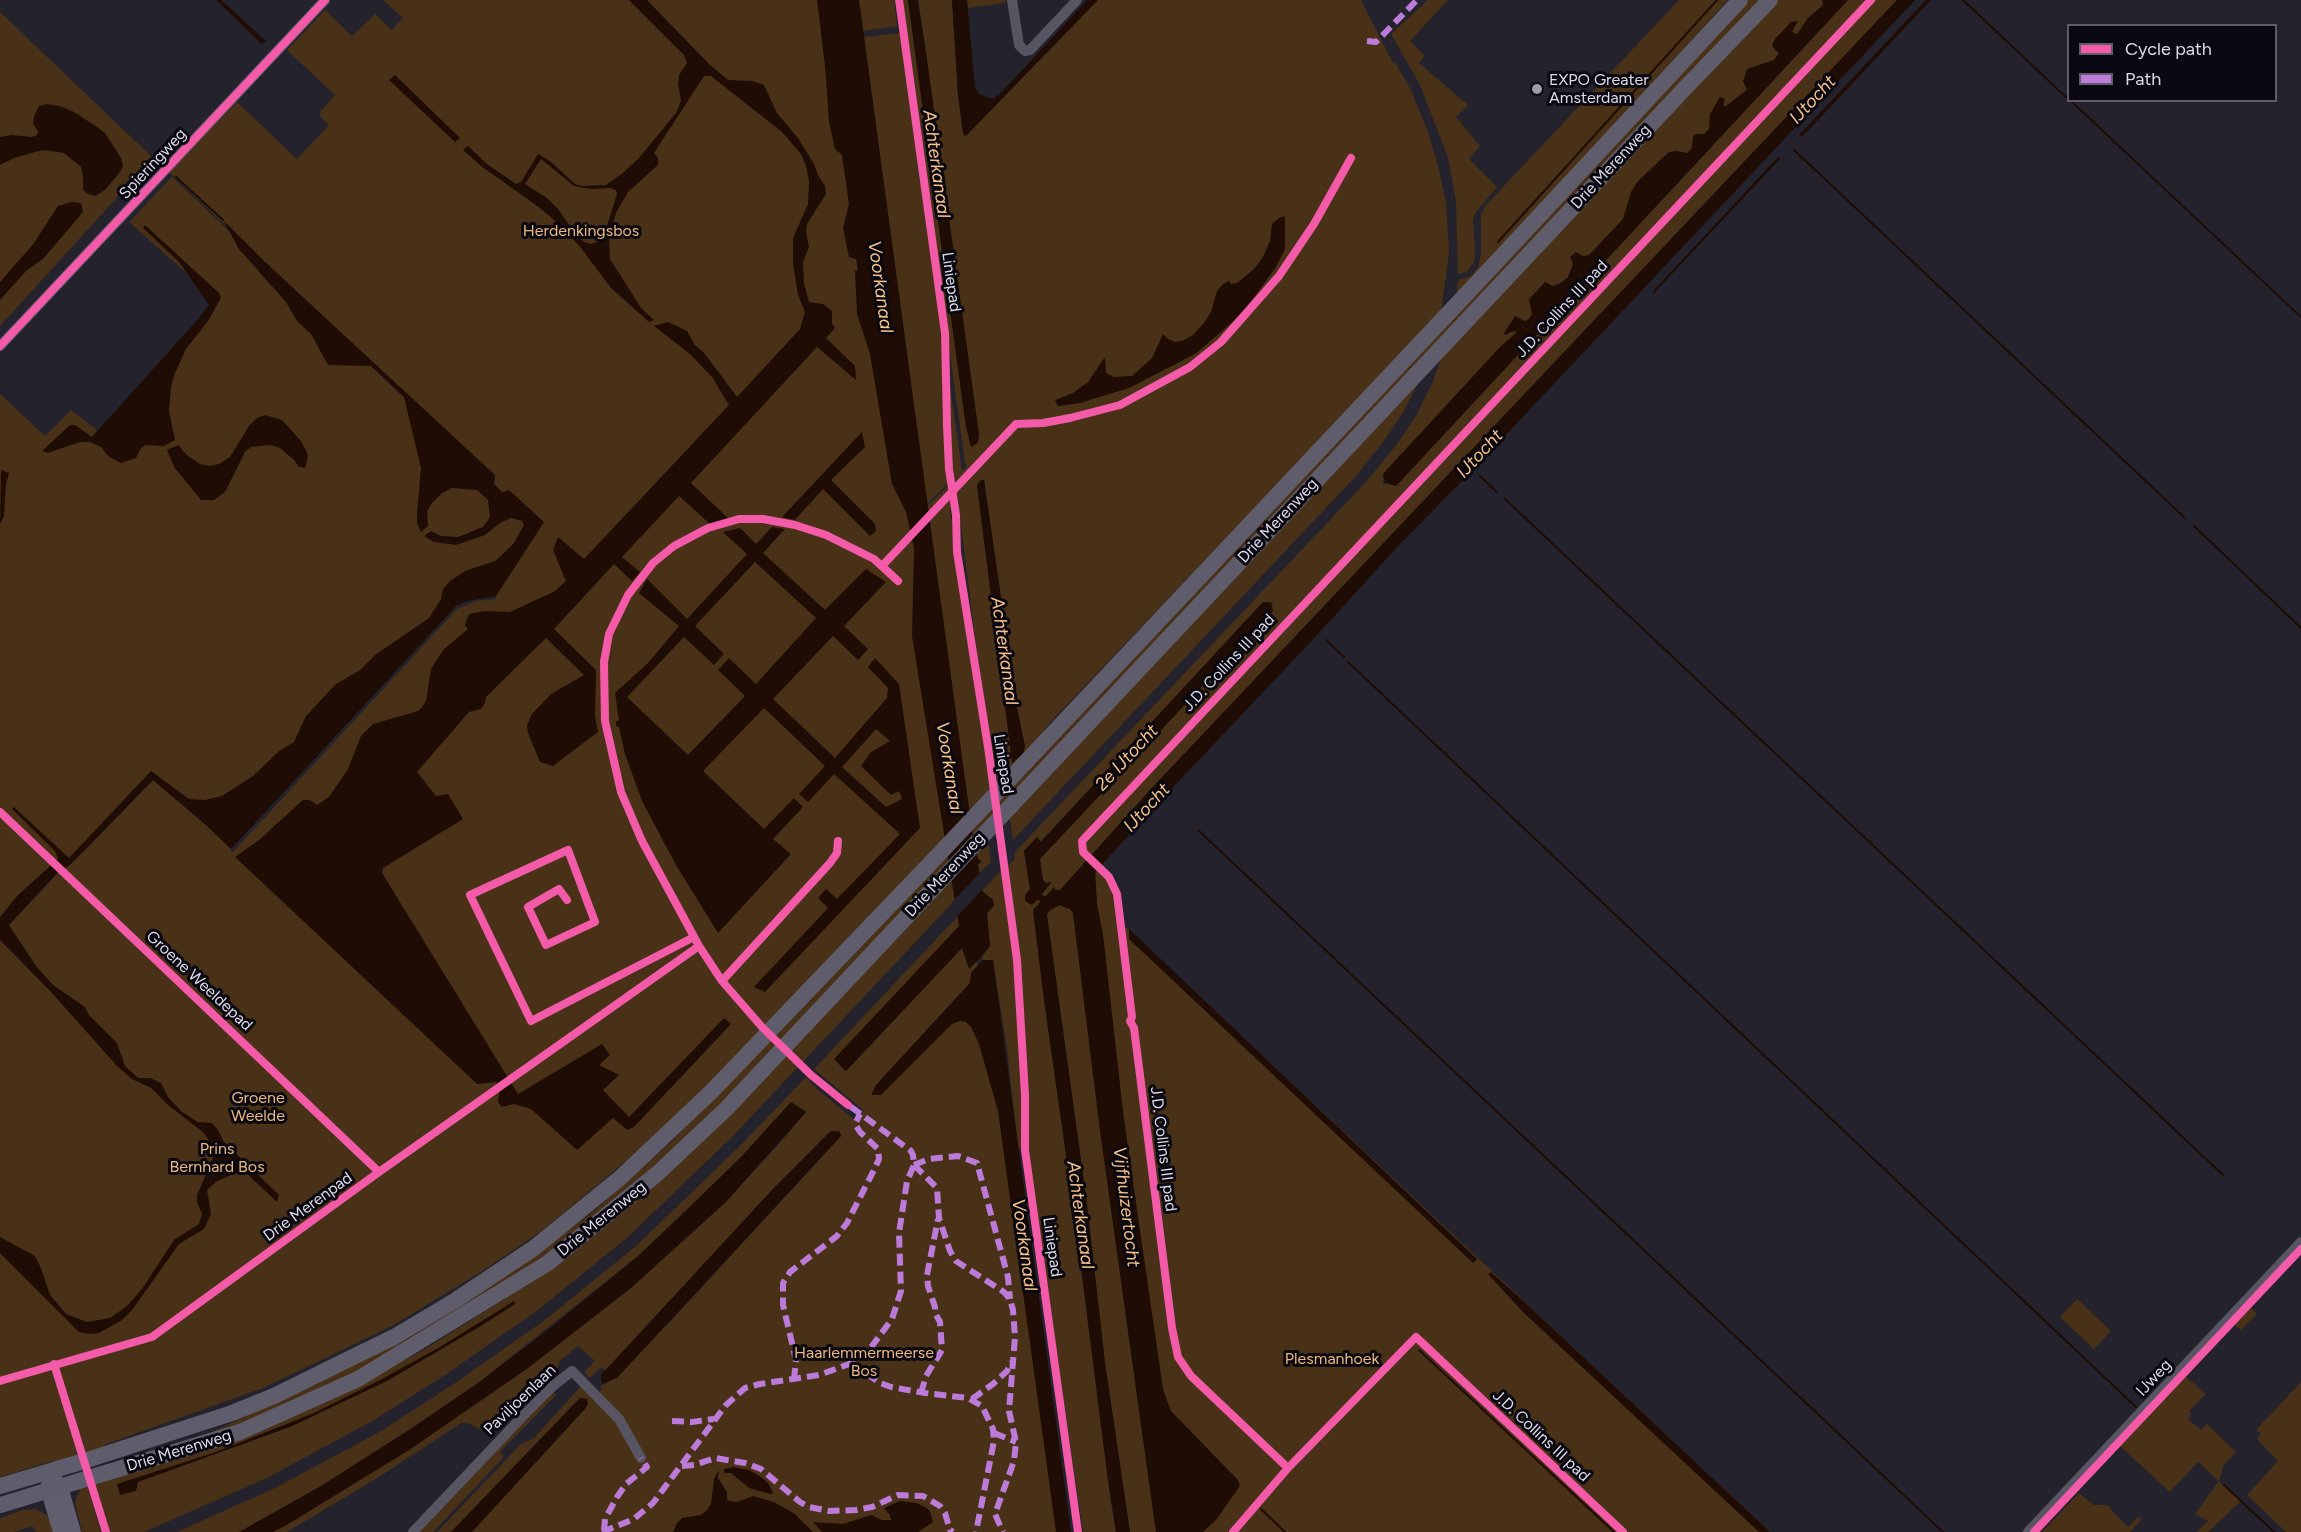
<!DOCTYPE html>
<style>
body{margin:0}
#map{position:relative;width:2301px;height:1532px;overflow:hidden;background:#24222c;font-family:Figtree,sans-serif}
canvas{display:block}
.legend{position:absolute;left:2067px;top:24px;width:210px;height:78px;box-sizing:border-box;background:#0a0911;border:2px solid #5e5d67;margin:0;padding:8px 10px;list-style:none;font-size:18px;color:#dcdbe7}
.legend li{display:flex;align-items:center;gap:12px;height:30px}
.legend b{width:30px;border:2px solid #5e5d67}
</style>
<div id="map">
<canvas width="2301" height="1532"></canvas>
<ul class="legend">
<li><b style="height:8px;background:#f35aa7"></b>Cycle path</li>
<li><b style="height:8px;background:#bd7bd9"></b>Path</li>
</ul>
</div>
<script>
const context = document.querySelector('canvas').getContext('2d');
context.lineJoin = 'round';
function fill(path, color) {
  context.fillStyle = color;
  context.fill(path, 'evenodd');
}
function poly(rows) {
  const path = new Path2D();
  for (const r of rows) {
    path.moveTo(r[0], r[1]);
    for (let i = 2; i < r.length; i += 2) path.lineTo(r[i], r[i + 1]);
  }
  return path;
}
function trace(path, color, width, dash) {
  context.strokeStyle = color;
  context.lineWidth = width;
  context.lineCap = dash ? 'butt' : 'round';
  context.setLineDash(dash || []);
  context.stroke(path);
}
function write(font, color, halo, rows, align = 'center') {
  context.font = font + ' Figtree,sans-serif';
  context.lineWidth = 6;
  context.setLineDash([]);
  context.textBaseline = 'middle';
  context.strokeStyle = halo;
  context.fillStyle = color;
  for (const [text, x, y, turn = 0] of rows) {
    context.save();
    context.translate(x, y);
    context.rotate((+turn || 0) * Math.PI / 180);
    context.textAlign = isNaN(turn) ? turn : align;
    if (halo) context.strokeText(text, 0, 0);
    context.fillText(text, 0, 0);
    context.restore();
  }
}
const green = poly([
 [383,0,818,0,850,207,856,259,874,356,910,523,954,480,945,350,962,471,967,466,965,463,901,0,908,0,966,427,978,434,918,0,952,0,958,95,963,133,965,136,1098,0,1361,0,1393,63,1395,62,1411,90,1428,132,1437,162,1446,202,1449,253,1441,312,1046,727,1034,750,998,783,985,716,958,502,950,510,991,792,970,814,944,631,944,842,689,1104,645,1145,543,1230,487,1268,392,1326,263,1388,104,1445,103,1449,84,1454,83,1451,77,1453,78,1458,55,1465,52,1461,0,1477,0,939,9,925,59,872,61,875,66,870,62,866,0,927,0,394,45,436,71,410,97,430,92,437,75,425,74,434,96,440,217,300,129,222,172,177,494,483,495,479,169,172,237,102,297,159,329,125,320,116,320,112,335,95,287,50,325,10,352,36,375,14,392,30,403,18],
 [981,480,984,480,1017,708,1025,746,1013,763,977,486],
 [520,508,543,523,496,596,496,599,476,601,457,609,232,853,231,849,206,825,153,780,71,865,153,775,224,837,527,536],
 [859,0,894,0,897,26,863,31],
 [967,0,1005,0,1006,3,967,8],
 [1428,0,1448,0,1410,41,1425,56,1419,63,1468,105,1456,117,1480,146,1469,159,1497,187,1476,212,1473,220,1475,249,1474,262,1467,272,1458,274,1456,201,1448,157,1420,85,1391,34],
 [1679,0,1728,0,1456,300,1458,280,1471,276,1478,267,1481,254,1481,214,1486,205],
 [1749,0,1762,0,973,838,972,826],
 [1775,0,1825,0,1825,4,1779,53,1776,62,1750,88,1726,106,1722,107,1709,129,1687,154,1677,151,1607,240,1570,278,1553,286,1540,308,1506,348,1501,346,1383,474,1383,485,1389,482,1396,486,1848,0,1897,0,1150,790,1060,890,1055,890,1055,887,1046,896,1041,896,1051,882,1046,883,1043,880,1040,859,1271,608,1273,602,1263,602,1040,842,1037,838,1024,851,1030,889,1025,895,1042,901,1033,910,1044,1000,1072,1197,1109,1488,1116,1532,1083,1532,1027,1145,1024,1033,1019,947,1008,865,1015,859,1015,852,1033,833,1366,482,1394,448,1416,416,1434,379,1442,356],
 [0,12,153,158,0,326],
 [900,33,943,330,949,482,927,504,864,37],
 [1419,381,1404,411,1384,441,1356,476,1013,840,1009,813],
 [988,838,991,862,979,873,976,853],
 [946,853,949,864,699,1129,512,1284,415,1344,251,1421,193,1441,328,1378,512,1272,593,1212,672,1141],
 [1002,869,1014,950,1024,1100,1023,1148,1018,1149,1007,1048,993,961,983,960,982,956,990,946,987,913,993,906,992,900,982,891],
 [1098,869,1106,876,1114,888,1119,921,1770,1532,1181,1532,1124,1120,1097,904,1095,875],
 [951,879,955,900,733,1136,628,1237,538,1310,448,1373,376,1419,269,1477,144,1532,109,1532,94,1482,312,1406,417,1354,525,1286,619,1215],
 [1059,905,1070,909,1073,913,1100,1130,1156,1532,1130,1532,1105,1363,1086,1196,1047,915,1049,911],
 [958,916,959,926,839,1065,846,1071,962,948,969,968,976,961,978,965,971,973,970,983,876,1085,965,1004,996,1072,1058,1532,469,1532,580,1398,451,1532,437,1532,521,1444,534,1438,581,1386,594,1397,602,1389,600,1386,607,1383,670,1322,841,1136,839,1131,830,1131,772,1190,606,1370,601,1367,590,1378,584,1372,595,1361,578,1346,560,1361,555,1375,529,1402,504,1420,481,1430,468,1423,461,1423,379,1477,287,1532,273,1532,409,1450,528,1368,631,1288,725,1202,779,1144,806,1112,791,1102,742,1156,638,1256,478,1383,409,1430,321,1486,248,1528,239,1532,177,1532,275,1488,383,1430,455,1383,545,1320,636,1246,741,1145,806,1077,817,1089,855,1120,864,1111,814,1069],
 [2077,1299,2111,1331,2094,1349,2060,1317],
 [2251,1308,2257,1314,2241,1330,2233,1324],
 [2185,1376,2206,1394,2189,1411,2191,1414,2188,1419,2201,1430,2207,1424,2236,1452,2223,1466,2219,1482,2241,1501,2208,1532,2197,1532,2208,1521,2195,1514,2219,1481,2198,1462,2170,1492,2120,1446],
 [2301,1382,2301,1532,2286,1532,2247,1495,2278,1461,2257,1439,2261,1434,2256,1430],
 [553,1392,556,1395,500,1452,504,1457,433,1532,417,1532],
 [87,1485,101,1532,82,1532,75,1502,80,1489],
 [2079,1493,2094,1505,2106,1505,2110,1507,2111,1510,2128,1527,2138,1517,2142,1519,2130,1532,2042,1532],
 [36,1509,48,1516,55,1532,36,1532,32,1526,14,1532,0,1532,0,1518,23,1510]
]);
const water = poly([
 [216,0,221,0,266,41,262,44],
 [629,0,647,0,710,65,728,80,752,81,764,85,777,113,798,138,814,164,818,175,825,186,826,194,807,224,806,232,809,247,803,262,804,283,809,302,823,304,832,311,832,323,835,328,826,338,855,366,856,380,817,347,691,483,729,519,710,524,679,496,622,557,640,572,632,581,614,564,554,629,596,670,595,716,598,732,553,766,540,762,528,733,527,725,532,714,551,694,584,675,546,638,486,697,485,703,481,709,469,712,417,772,436,796,448,794,463,819,383,868,382,873,518,1094,602,1044,610,1055,599,1065,619,1075,603,1090,629,1117,724,1018,731,1024,634,1127,627,1130,613,1118,577,1150,531,1109,514,1104,502,1107,498,1102,500,1088,496,1082,477,1084,235,857,259,840,303,800,310,800,317,805,329,797,348,769,361,736,373,724,418,711,422,707,426,701,431,669,443,650,468,629,465,625,469,614,484,611,510,612,555,591,566,581,553,550,558,537,584,559,729,405,712,377,690,354,654,326,668,322,687,331,695,345,705,354,737,397,800,329,805,312,798,295,793,264,793,238,808,204,809,181,806,166,801,154,782,132,711,76,704,76,654,153,658,158,658,165,628,192,616,213,609,237,610,259,641,308,654,320,649,322,611,288,581,248,561,226,540,208,481,166,463,150,468,146,487,164,516,184,521,182,538,154,550,161,575,184,581,186,606,185,623,173,639,158,676,113,681,101,678,84,679,75,687,63,684,55],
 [541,159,574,186,590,189,611,188,616,190,617,194,603,238,598,242,591,244,584,242,576,235,558,209,547,198,525,184],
 [817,0,859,0,973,838,978,859,982,862,978,864,982,891,993,900,994,906,987,913,990,946,982,956,969,969,962,948,846,1071,834,1059,959,926,912,636,914,548,906,512,892,484,870,354,857,314,855,271,858,270,856,259,849,257,843,228,849,204,842,155,835,149,829,122,825,66],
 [908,0,918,0,927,59,979,434,978,443,971,447,966,427],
 [952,0,967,0,975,88,979,94,992,99,999,95,1087,0,1098,0,965,137,963,133,958,95],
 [1822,0,1848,0,1396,486,1385,483,1383,474,1501,346,1517,332,1514,331,1505,335,1504,333,1515,316,1525,321,1529,319,1532,314,1529,299,1545,282,1553,286,1560,284,1568,277,1573,264,1570,257,1576,252,1583,256,1589,255,1623,219,1631,192,1638,181,1669,152,1677,151,1687,153,1692,148,1693,136,1696,134,1704,134,1709,129,1710,114,1720,97,1725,99,1723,106,1726,106,1747,90,1743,81,1747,69,1774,60,1779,53,1775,50,1772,45,1775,39,1791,22,1798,21,1792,32,1797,34,1808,18,1823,5],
 [1897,0,1915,0,1472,471,1399,545,1318,634,1163,798,1095,872,1097,904,1103,934,1124,1120,1163,1389,1171,1411,1238,1480,1240,1486,1216,1520,1203,1532,1156,1532,1100,1130,1073,913,1070,909,1059,905,1049,911,1047,915,1086,1196,1105,1363,1130,1532,1116,1532,1109,1488,1072,1197,1044,1000,1033,910,1041,901,1037,900,1032,905,1025,901,1025,895,1030,889,1024,851,1037,837,1041,842,1263,602,1271,603,1273,611,1040,859,1043,880,1046,883,1052,882,1041,895,1046,896,1054,887,1055,890,1060,890,1150,790],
 [1926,0,1931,0,1802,137,1799,135],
 [395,75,460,138,455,142,389,80],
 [47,104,60,106,74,112,97,127,105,133,121,158,123,166,120,172,105,190,95,196,86,193,83,189,83,176,81,167,64,153,43,150,35,152,14,158,0,165,0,137,12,135,32,137,37,135,38,131,33,124,34,116,39,106],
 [1778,157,1780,159,1652,295,1654,290],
 [71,202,81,203,83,212,43,259,26,271,0,300,0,282,34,243,58,206],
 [1285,216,1285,249,1276,267,1244,311,1221,332,1195,354,1129,388,1080,403,1058,406,1055,400,1073,393,1088,382,1105,357,1106,373,1114,377,1132,376,1152,358,1163,334,1168,339,1175,342,1182,341,1193,335,1204,323,1211,312,1217,291,1223,284,1229,281,1231,284,1237,283,1254,269,1263,257,1270,241,1272,224,1279,218],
 [223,220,263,260,495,475,494,484,502,492,509,490,544,522,496,596,467,601,457,605,231,849,206,825,153,780,70,865,58,872,9,925,36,966,53,985,85,1007,89,1015,117,1043,125,1066,138,1078,150,1078,161,1083,168,1097,181,1111,197,1122,212,1123,218,1130,224,1142,279,1195,277,1202,243,1170,217,1181,207,1190,211,1214,204,1229,179,1244,132,1310,122,1320,99,1333,89,1334,79,1332,0,1253,0,1237,35,1256,41,1268,50,1295,66,1314,87,1322,110,1318,127,1306,142,1289,174,1240,199,1224,202,1214,197,1202,197,1195,215,1153,213,1147,204,1133,168,1105,151,1088,132,1079,117,1066,51,992,0,940,0,917,18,895,58,859,55,851,12,809,14,807,69,858,151,771,189,799,205,800,222,796,253,776,278,752,294,742,306,716,336,684,360,670,375,655,429,618,441,599,443,589,450,581,465,571,495,561,505,552,514,543,524,525,522,521,511,518,500,523,485,535,456,545,434,542,424,536,431,531,441,536,458,537,483,527,490,517,488,500,477,490,452,488,442,493,432,503,427,511,428,526,421,532,417,523,417,513,421,468,404,397,371,366,328,365,311,334,298,322,285,301,239,249],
 [145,225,219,293,221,298,208,321,186,349,175,373,171,387,169,411,175,440,164,446,146,445,141,448,136,458,121,463,108,456,101,447,90,442,80,442,48,453,42,451,70,425,75,425,92,437,199,318,209,305,179,262,143,228],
 [265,415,282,420,300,440,306,450,308,456,305,468,299,467,294,460,280,448,271,445,251,447,245,452,225,492,214,500,201,500,174,467,167,450,178,445,188,456,200,464,210,466,219,464,230,457,249,426,257,418],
 [862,432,865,447,831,480,875,524,876,531,870,536,823,489,795,520,782,517],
 [1,470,9,473,6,485,4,516,0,524],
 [981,480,984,480,1017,708,1025,746,1023,754,1012,763,977,485],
 [772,527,785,529,763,553,825,610,866,569,886,582,844,626,868,649,858,660,833,636,773,699,835,758,887,698,888,688,868,667,875,658,899,684,920,828,765,992,754,987,828,908,818,898,826,889,837,899,900,834,834,774,808,802,799,794,825,766,764,708,703,771,764,829,794,798,803,807,773,839,791,854,718,933,676,865,642,801,625,754,619,727,616,726,616,722,619,720,615,693,648,663,679,626,639,593,647,579,687,619,747,554,723,532,740,528,756,544],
 [755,562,816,618,756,684,729,658,718,670,745,696,688,755,627,697,684,637,714,665,724,654,695,626],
 [876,729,890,741,871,752,861,766,891,795,899,791,902,799,886,807,842,767],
 [1129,929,1477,1259,1473,1263,1129,939],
 [983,960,993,960,1071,1532,1056,1532,998,1111,979,1044,971,1027,966,1022,960,1021,952,1024,881,1095,872,1095,872,1093,876,1085,970,983,971,973],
 [791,1102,806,1112,726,1202,631,1288,528,1368,409,1450,290,1523,273,1532,239,1532,321,1486,409,1430,478,1383,554,1325,638,1256,687,1210,742,1156],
 [831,1131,839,1131,841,1136,617,1378,602,1384,601,1375,772,1190],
 [1491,1272,1532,1309,1770,1532,1759,1532,1523,1312,1488,1274],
 [514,1301,515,1304,481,1326,387,1381,290,1427,138,1482,136,1491,120,1495,117,1484,216,1452,314,1413,380,1380,440,1347],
 [580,1398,587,1399,588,1404,584,1410,472,1532,451,1532],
 [733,1467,749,1470,761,1477,769,1484,773,1493,770,1494,749,1488,731,1473,724,1473,724,1469],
 [719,1470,718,1478,727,1492,727,1499,729,1501,737,1502,753,1496,774,1502,795,1514,813,1532,673,1532,677,1523,682,1518,701,1515,707,1510,711,1504,714,1479],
 [900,1501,916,1503,925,1507,930,1511,933,1522,918,1532,822,1532,813,1522,843,1524,871,1515,882,1520,891,1520,890,1515,884,1508]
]);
const pier = poly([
 [982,871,985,887,955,918,952,902]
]);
const stream = poly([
 [1963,0,2068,99],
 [2070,100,2301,317],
 [1794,150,2185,518],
 [176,177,223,220],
 [1498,242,1717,0],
 [1480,476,1497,492],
 [1504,498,2224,1176],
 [2194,526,2301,628],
 [1326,640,1344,657],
 [1348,662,2136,1407],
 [1198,830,1943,1532],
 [1419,1350,1614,1532],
 [2224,1485,2274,1532],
 [1261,1509,1285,1532]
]);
const minor = poly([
 [1012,0,1019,45,1025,51,1030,50,1077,0],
 [0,346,325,0],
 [413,1532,523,1416,553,1386,572,1371,619,1419,641,1458],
 [2028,1532,2301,1242]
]);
const major = poly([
 [49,1471,61,1487,74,1532],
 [48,1482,48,1491,60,1532]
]);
const highway = poly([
 [0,1486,84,1461,232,1413,274,1396,351,1358,394,1337,456,1300,534,1248,620,1178,712,1091,942,851,1489,270,1740,0],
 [0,1505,240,1432,358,1379,548,1263,658,1173,727,1108,1687,86,1770,0]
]);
const quiet = poly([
 [1367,41,1376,42,1417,0],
 [914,1165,937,1188,939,1218,950,1251,956,1261,1004,1292,1010,1299,1013,1310,1015,1337,1009,1411,1016,1442,1014,1461,995,1514,1003,1532],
 [914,1165,929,1159,958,1156,977,1163,1008,1277,1010,1299],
 [852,1363,880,1383,891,1387,925,1393,968,1398,982,1406,993,1429,994,1441,976,1532],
 [794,1380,796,1360,783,1305,783,1283,790,1272,837,1236,847,1223,875,1168,879,1159,878,1149,860,1132,855,1124,860,1114],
 [921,1393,926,1376,942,1350,940,1322,935,1313,935,1307,928,1286,927,1275,938,1219],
 [972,1399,993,1384,1007,1371,1012,1362],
 [672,1421,692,1422,714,1419],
 [994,1433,1016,1442],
 [682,1466,694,1465,715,1458,745,1463,761,1469,800,1502,809,1507,829,1511,856,1510,872,1507,898,1495,923,1496,940,1506,945,1513,950,1530,953,1532],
 [604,1531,605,1519,617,1497,626,1484,647,1467,641,1458],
 [602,1532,634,1519,653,1503,726,1405,745,1388,760,1384,819,1375,852,1363,872,1346,892,1319,901,1291,899,1233,907,1181,914,1165,913,1155,911,1151,843,1101]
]);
const cycleway = poly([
 [899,0,945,333,947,425,949,469,956,515,957,552,988,747,1017,960,1025,1095,1025,1150,1078,1532],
 [0,346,325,0],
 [882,566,1016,424,1043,423,1070,418,1120,405,1190,367,1221,342,1279,276,1314,224,1351,158],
 [0,812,379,1172],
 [567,900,559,889,528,907,546,945,595,922,568,850,470,895,531,1021,694,937],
 [722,981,830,863,837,853,838,841],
 [848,1105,811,1075,762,1027,722,981,699,946,642,841,621,792,605,721,604,662,609,634,628,595,653,563,674,546,708,528,739,519,763,519,795,525,826,535,874,559,898,581],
 [54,1364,106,1532],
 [0,1381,152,1337,379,1172,699,946],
 [1288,1468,1191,1376,1178,1357,1172,1328,1134,1028,1130,1021,1132,1017,1117,894,1109,877,1083,852,1082,841,1871,0],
 [1233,1532,1288,1468,1416,1337,1623,1532],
 [2034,1532,2301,1249]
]);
const markers = [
 [1537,89,6,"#9c9aa6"]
];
const poiNames = [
 ["EXPO Greater",1549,80],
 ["Amsterdam",1549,98]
];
const streetNames = [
 ["Spieringweg",153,164,-47],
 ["Drie Merenweg",1611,167,-47],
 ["Liniepad",951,282,82],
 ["J.D. Collins III pad",1562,309,-47],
 ["Drie Merenweg",1278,521,-47],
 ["J.D. Collins III pad",1229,663,-47],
 ["Liniepad",1003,764,81],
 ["Drie Merenweg",945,875,-47],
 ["Groene Weeldepad",199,981,43],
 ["J.D. Collins III pad",1163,1149,83],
 ["Drie Merenpad",308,1207,-36],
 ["Drie Merenweg",602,1219,-39],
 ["Liniepad",1052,1247,82],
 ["IJweg",2154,1378,-47],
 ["Paviljoenlaan",520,1400,-44],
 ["J.D. Collins III pad",1541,1436,43],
 ["Drie Merenweg",179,1451,-17]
];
const parkNames = [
 ["Herdenkingsbos",581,231],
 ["Groene",258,1098],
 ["Weelde",258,1116],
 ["Prins",217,1149],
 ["Bernhard Bos",217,1167],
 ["Haarlemmermeerse",864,1353],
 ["Bos",864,1371],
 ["Plesmanhoek",1332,1359]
];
const waterNames = [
 ["IJtocht",1813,100,-47],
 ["Achterkanaal",936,164,82],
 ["Voorkanaal",880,287,82],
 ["IJtocht",1480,454,-47],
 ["Achterkanaal",1004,651,82],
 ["2e IJtocht",1127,758,-47],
 ["Voorkanaal",949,768,81],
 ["IJtocht",1147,808,-47],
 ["Vijfhuizertocht",1126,1207,83],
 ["Achterkanaal",1080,1215,82],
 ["Voorkanaal",1024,1245,82]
];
fill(green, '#493117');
fill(water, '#1f0c04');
fill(pier, '#24222c');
trace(stream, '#1f0c04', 2);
trace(minor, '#575562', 10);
trace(major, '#615f6e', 14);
trace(highway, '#5f5d6c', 16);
trace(quiet, '#bd7bd9', 6, [12, 6]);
trace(cycleway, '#f35aa7', 8);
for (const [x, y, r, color] of markers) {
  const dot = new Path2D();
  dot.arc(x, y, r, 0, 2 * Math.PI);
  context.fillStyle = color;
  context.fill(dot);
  trace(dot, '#0a0911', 2);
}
write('16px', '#dcdbe7', '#0a0911', poiNames, 'left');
write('16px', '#dcdbe7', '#0a0911', streetNames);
write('16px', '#ebb781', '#0a0911', parkNames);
write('italic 18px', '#f7c28b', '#0a0911', waterNames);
</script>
